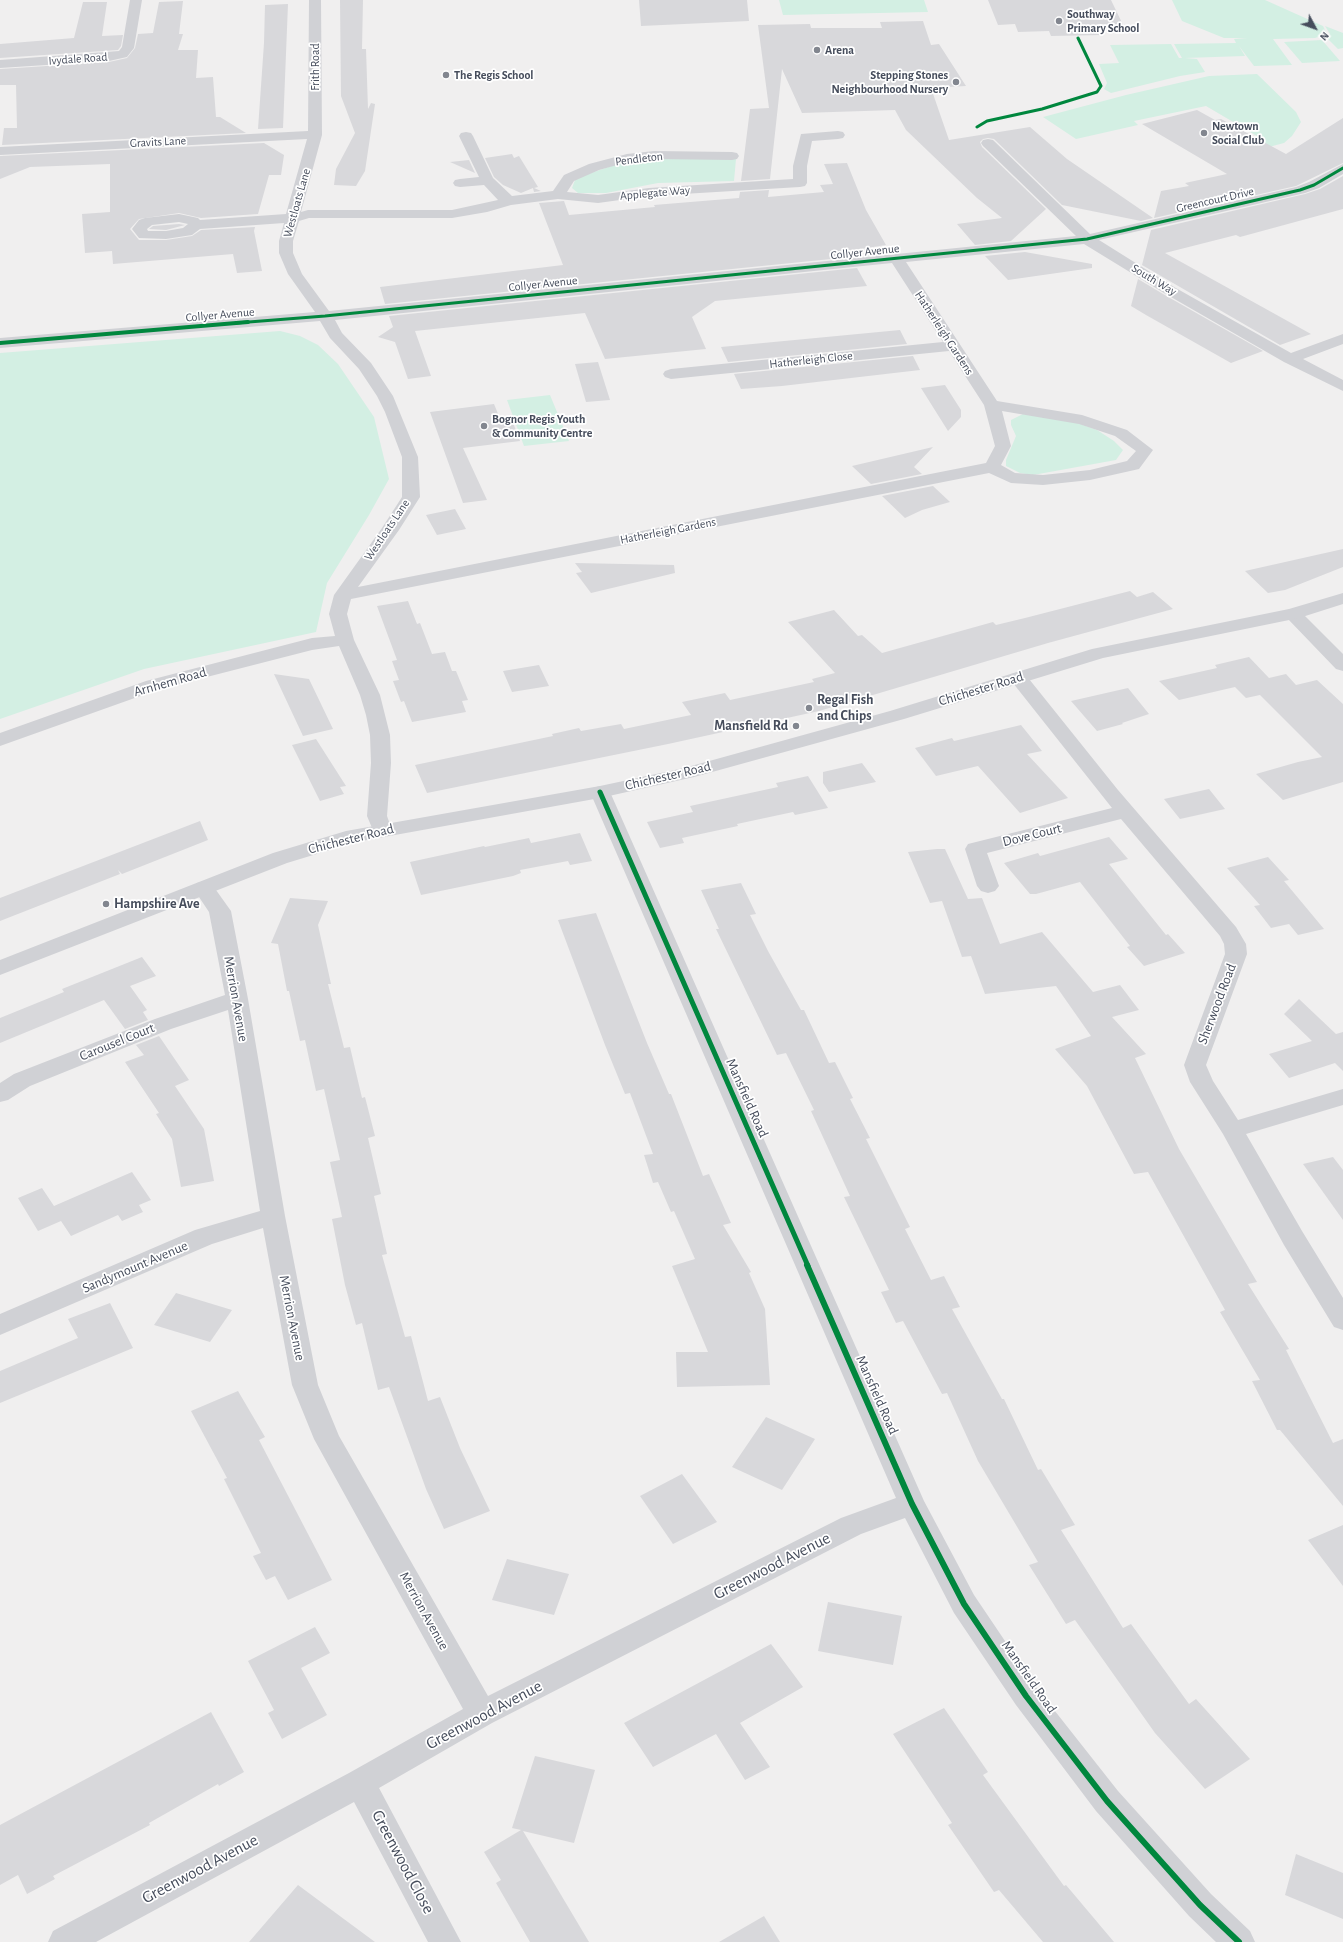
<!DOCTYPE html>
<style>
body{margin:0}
#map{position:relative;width:1343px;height:1942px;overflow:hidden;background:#f0efef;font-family:"Alegreya Sans",sans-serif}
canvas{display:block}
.north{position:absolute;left:1295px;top:8px;width:40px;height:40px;-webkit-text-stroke:3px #fff;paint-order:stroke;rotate:131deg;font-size:11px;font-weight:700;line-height:16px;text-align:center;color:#464d5c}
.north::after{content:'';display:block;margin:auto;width:14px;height:18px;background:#464d5c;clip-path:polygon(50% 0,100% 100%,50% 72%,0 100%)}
</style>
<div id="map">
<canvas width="1343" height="1942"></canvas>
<div class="north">N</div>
</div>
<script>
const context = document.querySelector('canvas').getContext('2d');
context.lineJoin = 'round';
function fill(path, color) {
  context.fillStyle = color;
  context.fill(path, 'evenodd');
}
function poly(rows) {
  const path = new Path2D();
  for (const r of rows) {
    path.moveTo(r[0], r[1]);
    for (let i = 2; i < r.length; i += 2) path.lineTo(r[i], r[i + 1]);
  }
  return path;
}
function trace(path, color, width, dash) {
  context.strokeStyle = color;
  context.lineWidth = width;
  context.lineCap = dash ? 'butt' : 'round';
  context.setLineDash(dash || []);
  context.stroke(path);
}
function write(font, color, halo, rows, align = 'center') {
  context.font = font + ' "Alegreya Sans",sans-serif';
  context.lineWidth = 3.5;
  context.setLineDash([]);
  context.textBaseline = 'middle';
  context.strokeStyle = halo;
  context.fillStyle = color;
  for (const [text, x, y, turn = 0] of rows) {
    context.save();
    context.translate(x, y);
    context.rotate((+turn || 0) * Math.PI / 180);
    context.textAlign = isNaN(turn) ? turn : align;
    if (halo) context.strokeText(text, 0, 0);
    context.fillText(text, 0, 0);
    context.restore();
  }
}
const green = poly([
 [779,0,924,0,928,12,783,15],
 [1172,0,1265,0,1323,26,1327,34,1315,38,1273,39,1292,65,1254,66,1239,46,1245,56,1185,58,1197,59,1205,72,1180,76,1111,93,1104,89,1107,83,1099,64,1119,63,1110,45,1171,44,1179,58,1182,58,1174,44,1236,43,1234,39,1247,38,1224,38,1182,21],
 [1325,26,1343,33,1343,48,1338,49,1326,37,1330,34],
 [1322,40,1340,61,1302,63,1284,42],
 [1257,74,1296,112,1301,122,1292,136,1284,143,1265,148,1257,136,1206,106,1134,121,1138,125,1076,139,1043,117,1126,95,1209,76],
 [647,159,736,159,734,181,658,183,606,193,578,193,572,188,575,180,585,175,623,162],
 [280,331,300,336,318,345,338,364,374,417,389,479,369,515,327,583,316,632,144,669,0,719,0,353],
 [550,395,569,441,524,446,507,400],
 [1023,414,1075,422,1097,430,1114,441,1123,450,1116,460,1033,475,1020,473,1006,466,1006,460,1016,436,1011,425,1011,420]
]);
const building = poly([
 [340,0,363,0,362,49,366,49,368,109,371,103,375,104,365,171,356,186,334,185,336,169,355,133,341,96],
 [639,0,747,0,749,21,641,26],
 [988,0,1111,0,1125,29,1098,30,1101,35,1051,36,1049,31,1018,32,1015,24,998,25],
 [183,1,179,34,183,34,178,50,198,50,196,78,213,77,216,117,220,117,246,133,2,145,4,128,17,128,16,85,0,85,0,69,109,62,127,58,135,48,138,34,153,33,159,2],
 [83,2,107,2,102,36,123,35,121,46,118,50,0,58,0,44,74,38],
 [288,4,283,128,258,129,264,43,265,5],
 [923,21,931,45,939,44,966,86,931,88,949,140,1030,127,1067,159,1153,218,1141,221,1062,205,994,139,988,138,983,139,980,142,982,147,1046,209,1011,241,975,245,957,224,1002,218,977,198,906,130,895,110,802,113,782,69,770,179,741,181,750,109,769,108,758,25,810,24,811,28,882,28,880,22],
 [1197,110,1215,120,1221,119,1286,154,1343,118,1343,163,1296,186,1154,218,1161,191,1189,186,1185,183,1227,174,1142,124],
 [264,143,284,155,281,175,269,175,258,214,201,218,179,213,139,219,130,229,139,240,166,240,192,236,201,230,255,227,254,231,262,271,237,273,233,254,113,264,112,251,85,253,82,214,110,212,110,164,30,167,0,179,0,156],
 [512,154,514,158,519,156,538,187,534,188,541,191,534,192,533,188,521,193,503,185,494,177,485,158],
 [469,160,475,173,450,162],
 [847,163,866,210,886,245,847,251,851,257,385,304,380,287,563,265,539,203,564,201,569,215,655,207,654,205,739,198,740,192,769,190,768,197,824,192,820,185,833,184,824,164],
 [1343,176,1343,209,1240,237,1236,235,1165,253,1311,334,1280,345,1142,265,1151,230,1305,194,1320,189],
 [179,224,185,225,166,230,149,229,153,226],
 [1025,252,1092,264,1092,268,1008,280,985,256],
 [857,268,867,286,715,301,692,317,706,349,605,359,585,313,415,331,431,376,408,379,395,342,378,337,393,327,389,316],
 [1138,279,1163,294,1263,351,1231,363,1146,315,1131,306],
 [900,330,907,344,728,362,721,347],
 [913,356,920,370,782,386,741,389,734,374],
 [598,362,610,400,586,402,575,364],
 [945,385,961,410,961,417,948,431,921,388],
 [494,404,501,421,512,420,520,441,463,448,487,500,463,503,430,412],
 [933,447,914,467,922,474,871,484,852,466],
 [933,486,950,502,922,510,905,518,882,496],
 [455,509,466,529,437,535,426,515],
 [1343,549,1343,567,1285,590,1268,593,1245,571],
 [575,563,674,565,675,573,591,593,576,573,582,572],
 [1130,591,1137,597,1153,592,1173,609,1048,643,819,711,668,744,427,793,415,765,553,736,552,734,579,728,581,731,621,724,624,729,691,715,682,702,725,693,730,700,814,682,812,679,835,673,788,622,834,610,858,636,862,635,882,653,993,622,996,625,1025,618],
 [408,601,417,624,420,623,432,654,445,652,452,671,456,671,468,700,462,701,466,712,412,722,404,701,401,702,393,681,399,680,392,661,397,660,377,606],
 [1249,657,1269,678,1286,674,1296,685,1317,680,1343,704,1343,782,1283,800,1256,774,1298,762,1322,757,1260,695,1246,698,1235,687,1179,700,1159,681,1217,668,1215,665],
 [539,665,549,686,512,692,503,671],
 [274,674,309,679,333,729,303,736],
 [1128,688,1149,714,1122,723,1123,724,1097,731,1071,701],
 [1021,725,1042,751,1027,754,1068,798,1020,813,978,766,936,776,915,748,952,738,954,741],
 [316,739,346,786,340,787,344,794,320,801,292,745],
 [862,763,876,782,829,792,823,783,823,772],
 [808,776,828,808,795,815,793,812,737,824,738,826,682,838,684,843,660,848,647,822,693,812,690,806,778,787,776,783],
 [1209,789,1225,809,1180,819,1164,799],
 [200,821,208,840,122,874,118,870,120,874,0,921,0,898],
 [580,833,592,861,570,865,568,861,520,870,521,873,513,876,421,895,410,862,484,846,485,847,529,838,531,843],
 [1109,837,1128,859,1109,864,1166,935,1168,934,1185,953,1144,966,1127,947,1130,946,1080,882,1036,894,1030,894,1004,863,1038,853,1040,856],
 [937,849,945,849,968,899,982,898,1000,944,1042,932,1093,992,1120,985,1139,1010,1112,1017,1146,1054,1135,1058,1179,1149,1257,1282,1248,1284,1289,1349,1286,1350,1333,1443,1343,1439,1343,1506,1280,1430,1277,1430,1252,1381,1260,1380,1220,1312,1225,1310,1148,1172,1134,1174,1087,1086,1055,1049,1091,1036,1056,986,985,994,971,956,962,957,942,901,930,903,908,852],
 [1268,857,1289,880,1284,881,1324,929,1298,935,1289,924,1271,928,1254,906,1260,905,1227,868],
 [741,883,756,914,750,915,768,951,801,1010,804,1010,829,1063,835,1062,853,1098,850,1099,870,1138,866,1139,910,1227,905,1229,931,1280,944,1276,960,1307,952,1309,1002,1399,1004,1399,1038,1470,1041,1469,1075,1525,1061,1530,1123,1628,1131,1624,1189,1704,1196,1699,1250,1759,1205,1789,1155,1733,1075,1620,1066,1624,1029,1565,1038,1562,978,1461,947,1393,942,1394,903,1321,896,1323,881,1292,889,1290,844,1197,850,1196,811,1111,814,1110,786,1053,777,1055,716,929,719,929,701,890],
 [290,898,328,901,318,925,331,984,328,984,344,1048,350,1047,362,1098,365,1097,375,1136,368,1138,381,1194,374,1196,387,1254,382,1255,405,1337,411,1336,428,1401,440,1397,460,1448,490,1511,444,1529,426,1489,389,1387,378,1390,362,1323,356,1325,345,1285,332,1219,342,1217,330,1162,340,1160,324,1089,316,1091,305,1040,300,1041,289,991,287,991,278,944,271,943],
 [596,913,647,1043,669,1094,671,1094,703,1176,709,1174,731,1223,723,1225,751,1272,749,1273,765,1309,770,1385,677,1387,676,1352,708,1352,672,1266,695,1259,674,1211,671,1212,658,1182,653,1183,644,1155,653,1154,630,1093,625,1094,605,1045,558,920],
 [142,957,156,976,130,986,147,1010,143,1012,148,1020,125,1029,104,1000,0,1043,0,1018,64,992,62,989],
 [1299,999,1336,1034,1343,1032,1343,1071,1335,1063,1289,1078,1269,1054,1312,1041,1284,1014],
 [159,1036,189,1080,175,1086,204,1129,214,1181,181,1187,172,1139,156,1114,159,1113,125,1062,144,1055,136,1045],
 [1333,1157,1343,1170,1343,1220,1303,1164],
 [132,1172,151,1200,139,1205,143,1212,122,1221,118,1215,71,1236,61,1221,38,1231,18,1198,42,1188,54,1206],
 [176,1293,232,1310,210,1342,154,1325],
 [110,1303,133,1348,0,1403,0,1371,78,1338,68,1319],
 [238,1391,265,1437,259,1440,332,1580,288,1600,275,1576,266,1580,253,1556,261,1553,224,1479,227,1478,191,1411],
 [766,1417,815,1439,782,1490,732,1467],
 [682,1474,717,1522,673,1544,640,1496],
 [1343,1525,1343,1586,1308,1540],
 [507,1559,569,1574,554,1615,492,1600],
 [828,1602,902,1616,893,1665,818,1651],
 [315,1627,330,1653,301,1668,327,1715,282,1739,268,1713,274,1710,248,1661],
 [771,1644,803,1687,740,1723,770,1767,745,1780,716,1734,653,1767,624,1723],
 [944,1708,988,1772,983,1775,1064,1886,1066,1885,1114,1942,1043,1942,999,1890,994,1892,948,1825,952,1823,893,1734],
 [211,1712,244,1772,219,1786,218,1784,149,1823,150,1825,53,1876,55,1879,27,1894,18,1875,0,1885,0,1825],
 [535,1756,595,1770,574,1843,523,1831,589,1942,530,1942,496,1883,501,1880,484,1852,521,1830,512,1828],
 [1296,1854,1343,1873,1343,1919,1285,1895],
 [298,1885,329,1908,375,1942,249,1942],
 [764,1916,780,1942,719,1942]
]);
const street = poly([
 [130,0,142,0,134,48,127,57,109,61,0,68,0,60,119,51,122,47,130,0],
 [309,0,321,0,322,135,301,212,308,210,452,210,498,200,484,185,460,187,455,186,453,183,455,180,460,179,479,177,459,136,461,133,466,132,471,133,473,136,493,178,512,196,553,191,564,175,589,164,627,154,654,151,732,152,737,153,739,156,737,159,732,160,654,159,628,162,599,170,574,181,567,192,598,195,649,188,793,179,793,166,801,134,838,131,843,132,845,135,843,138,838,139,812,141,807,166,807,183,805,186,800,187,649,196,598,203,558,199,511,205,487,212,452,218,309,218,299,221,293,241,293,253,302,274,329,311,1076,236,983,146,981,143,983,140,988,139,993,140,1090,234,1296,187,1309,182,1343,164,1343,174,1319,188,1305,193,1099,240,1174,287,1291,353,1343,334,1343,344,1303,359,1343,380,1343,391,1284,362,1164,293,1084,244,906,262,997,401,1082,415,1127,430,1153,450,1139,469,1090,480,1043,485,1011,483,989,473,351,599,347,614,354,640,380,695,390,735,391,763,387,816,392,830,389,835,382,836,375,835,367,816,371,763,370,735,366,715,360,695,339,646,312,650,160,689,0,746,0,733,146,681,312,638,335,636,329,614,334,595,382,528,402,497,402,457,385,412,377,396,359,369,330,338,320,321,0,348,0,338,315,312,288,274,279,253,279,241,284,223,200,229,192,235,166,239,139,238,132,229,139,220,145,218,179,214,198,218,200,220,286,214,307,139,0,155,0,147,308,131,309,0],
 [179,222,188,224,183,228,166,231,148,231,147,229,152,225,179,222],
 [892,263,943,342,671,369,665,371,663,374,665,377,671,379,949,351,984,405,995,446,986,463,358,587,399,530,420,497,418,457,393,396,371,363,342,333,335,320,892,263],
 [1002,411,1079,424,1115,436,1136,451,1127,461,1090,470,1043,475,1015,473,1001,465,1011,446,1002,411],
 [1293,609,1299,610,1343,654,1343,671,1336,669,1287,618,1284,614,1287,610,1293,609],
 [1018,672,1025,674,1118,790,1236,927,1246,944,1247,954,1206,1065,1213,1081,1238,1120,1343,1089,1343,1105,1246,1134,1302,1231,1343,1298,1343,1330,1334,1327,1284,1245,1223,1134,1190,1082,1184,1065,1225,954,1224,944,1220,936,1121,819,987,853,999,886,995,891,988,893,981,891,977,886,965,849,968,844,1112,808,1009,678,1011,674,1018,672],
 [600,786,607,788,610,792,924,1501,974,1595,1036,1687,1118,1791,1211,1894,1250,1931,1255,1942,1216,1942,1189,1916,1096,1811,1016,1705,954,1613,905,1518,861,1534,492,1723,379,1788,461,1942,428,1942,354,1802,96,1942,48,1942,53,1931,349,1773,463,1709,314,1439,292,1385,263,1228,212,1244,0,1335,0,1314,195,1230,260,1211,228,1010,171,1029,30,1086,8,1100,0,1102,0,1083,14,1074,155,1019,225,995,209,912,193,888,197,883,204,881,211,883,231,911,248,999,285,1216,318,1385,339,1436,488,1696,841,1518,896,1498,590,792,593,788,600,786]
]);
const secondary = poly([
 [1343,593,1343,604,1299,618,1103,658,904,719,694,777,600,798,356,842,287,863,0,975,0,960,273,853,346,831,600,786,684,768,890,711,1092,649,1289,609,1343,593]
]);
const cyclewayFar3 = poly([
 [977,127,987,121,1042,109,1097,92,1101,86,1078,38],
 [236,323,325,316,1087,239,1300,190,1314,185,1343,168]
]);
const cyclewayFar2 = poly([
 [0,343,248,322]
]);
const cyclewayFar1 = poly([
 [600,792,808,1266]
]);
const cycleway = poly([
 [807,1265,912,1504,964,1604,1026,1696,1107,1801,1200,1905,1239,1942]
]);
const markers = [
 [1059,21,4,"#82868f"],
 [817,50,4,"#82868f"],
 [446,75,4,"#82868f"],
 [956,82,4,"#82868f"],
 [1204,133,4,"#82868f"],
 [484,426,4,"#82868f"],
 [809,708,4,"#82868f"],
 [796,726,4,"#82868f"],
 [106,904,4,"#82868f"]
];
const farPoinames = [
 ["Southway",1067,14],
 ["Primary School",1067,28],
 ["Arena",825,50],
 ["The Regis School",454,75],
 ["Stepping Stones",948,75,"right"],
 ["Neighbourhood Nursery",948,89,"right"],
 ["Newtown",1212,126],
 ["Social Club",1212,140],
 ["Bognor Regis Youth",492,419],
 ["& Community Centre",492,433]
];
const farStreetnames = [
 ["Ivydale Road",78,59,-4],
 ["Frith Road",315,67,-90],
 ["Gravits Lane",158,142,-3],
 ["Pendleton",639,159,-7],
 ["Applegate Way",655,193,-5],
 ["Greencourt Drive",1215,200,-13],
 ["Westloats Lane",297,203,-74],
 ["Collyer Avenue",865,252,-6],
 ["South Way",1154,280,31],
 ["Collyer Avenue",543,284,-6],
 ["Collyer Avenue",220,315,-5],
 ["Hatherleigh Gardens",944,333,57],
 ["Hatherleigh Close",811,360,-6],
 ["Westloats Lane",387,530,-56],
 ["Hatherleigh Gardens",668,531,-11]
];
const streetNames = [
 ["Arnhem Road",170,682,-16],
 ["Chichester Road",981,689,-17],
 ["Chichester Road",668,776,-13],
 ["Dove Court",1032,835,-14],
 ["Chichester Road",351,839,-14],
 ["Merrion Avenue",236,999,80],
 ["Sherwood Road",1217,1004,-69],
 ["Carousel Court",117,1042,-22],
 ["Mansfield Road",747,1098,66],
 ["Sandymount Avenue",135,1267,-23],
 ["Merrion Avenue",292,1318,79],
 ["Mansfield Road",877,1395,66],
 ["Merrion Avenue",424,1611,61],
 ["Mansfield Road",1029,1677,55]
];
const poiNames = [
 ["Regal Fish",817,700],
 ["and Chips",817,716],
 ["Mansfield Rd",788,726,"right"],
 ["Hampshire Ave",114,904]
];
const nearStreetnames = [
 ["Greenwood Avenue",772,1566,-27],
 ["Greenwood Avenue",484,1715,-28],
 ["Greenwood Close",403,1862,62],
 ["Greenwood Avenue",200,1869,-28]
];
fill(green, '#d3efe3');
fill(building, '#d8d8db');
fill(street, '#d0d1d5');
fill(secondary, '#d0d1d5');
trace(cyclewayFar3, '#00873e', 3);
trace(cyclewayFar2, '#00873e', 4);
trace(cyclewayFar1, '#00873e', 5);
trace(cycleway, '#00873e', 6);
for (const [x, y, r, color] of markers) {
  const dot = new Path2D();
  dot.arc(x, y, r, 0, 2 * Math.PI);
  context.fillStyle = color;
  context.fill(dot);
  trace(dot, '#fff', 1.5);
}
write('bold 12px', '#464d5c', '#fff', farPoinames, 'left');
write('12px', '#464d5c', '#fff', farStreetnames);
write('14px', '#464d5c', '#fff', streetNames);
write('bold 14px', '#464d5c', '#fff', poiNames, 'left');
write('17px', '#464d5c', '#fff', nearStreetnames);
</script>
